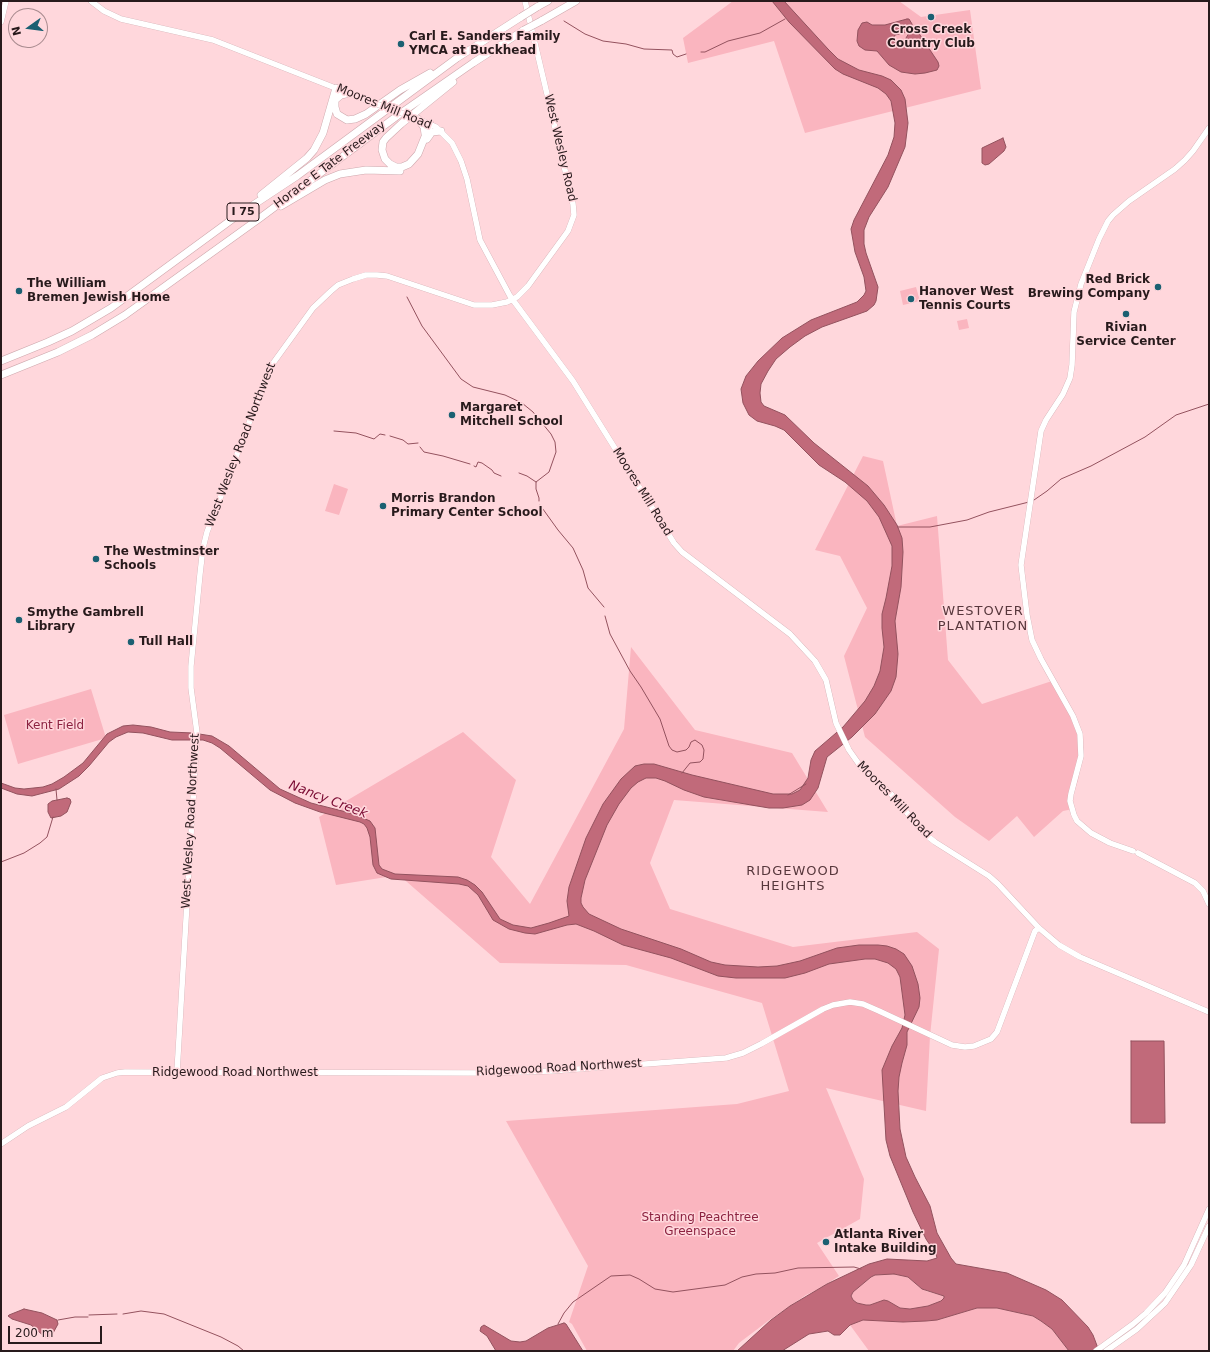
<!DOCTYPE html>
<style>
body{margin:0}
#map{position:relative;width:1210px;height:1352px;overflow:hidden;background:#ffd7dc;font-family:"DejaVu Sans",sans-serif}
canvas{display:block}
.frame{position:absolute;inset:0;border:2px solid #281a1c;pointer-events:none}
.north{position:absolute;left:8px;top:8px;width:40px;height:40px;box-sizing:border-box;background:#ffd7dc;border:1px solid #a98b8f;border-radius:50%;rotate:256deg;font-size:11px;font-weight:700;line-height:16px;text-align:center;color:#281a1c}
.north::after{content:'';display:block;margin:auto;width:14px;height:18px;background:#1b6072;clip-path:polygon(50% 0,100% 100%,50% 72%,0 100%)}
.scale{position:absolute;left:8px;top:1326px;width:94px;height:18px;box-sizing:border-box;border:2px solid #281a1c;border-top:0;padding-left:5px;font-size:12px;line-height:14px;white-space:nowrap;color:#281a1c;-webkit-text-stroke:3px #ffd7dc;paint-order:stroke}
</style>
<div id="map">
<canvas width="1210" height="1352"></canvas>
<div class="frame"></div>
<div class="north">N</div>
<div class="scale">200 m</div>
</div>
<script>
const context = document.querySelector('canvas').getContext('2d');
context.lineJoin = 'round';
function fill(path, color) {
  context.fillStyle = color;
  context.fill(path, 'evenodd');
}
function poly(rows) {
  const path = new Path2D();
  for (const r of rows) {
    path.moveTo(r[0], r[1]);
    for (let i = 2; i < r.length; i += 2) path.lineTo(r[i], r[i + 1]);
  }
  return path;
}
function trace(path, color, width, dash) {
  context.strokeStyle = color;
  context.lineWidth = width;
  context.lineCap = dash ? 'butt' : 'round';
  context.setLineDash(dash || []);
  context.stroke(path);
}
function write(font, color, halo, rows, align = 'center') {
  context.font = font + ' "DejaVu Sans",sans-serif';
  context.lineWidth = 3;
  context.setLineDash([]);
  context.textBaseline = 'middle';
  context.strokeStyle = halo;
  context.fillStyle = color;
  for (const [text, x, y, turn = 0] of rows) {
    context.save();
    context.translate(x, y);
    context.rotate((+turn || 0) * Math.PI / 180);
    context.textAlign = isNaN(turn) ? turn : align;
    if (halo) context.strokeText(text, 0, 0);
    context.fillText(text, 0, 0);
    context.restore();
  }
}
const green = poly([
 [733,1,899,1,921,17,970,10,981,89,805,133,774,41,688,63,683,38],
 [916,287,920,301,903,305,900,291],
 [967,319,969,328,959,330,957,321],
 [863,456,883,461,897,526,937,516,948,660,982,704,1055,680,1076,722,1084,748,1078,780,1071,802,1073,809,1063,811,1034,837,1017,816,989,841,955,817,865,737,844,656,867,608,840,556,815,550],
 [334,484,348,489,339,515,325,511],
 [631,647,695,730,792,753,828,812,674,800,650,863,670,909,793,947,917,932,939,949,930,1036,926,1111,826,1088,864,1179,860,1219,817,1243,839,1276,819,1289,806,1295,768,1321,739,1343,733,1351,587,1351,572,1324,569,1322,588,1266,506,1121,737,1104,789,1091,762,1003,626,965,500,963,399,875,336,885,319,817,463,732,516,780,491,857,530,904,624,729],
 [91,689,106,738,18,764,4,715],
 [894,1274,908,1277,918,1286,926,1291,944,1296,944,1298,941,1301,928,1306,910,1309,900,1308,888,1301,884,1300,870,1305,866,1305,857,1303,853,1300,851,1296,853,1292,871,1277,875,1275],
 [977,1308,997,1308,1033,1316,1041,1321,1052,1329,1069,1351,869,1351,850,1325,859,1321,868,1319,903,1322,937,1320]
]);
const water = poly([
 [772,1,784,1,828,49,838,59,859,70,882,76,891,80,901,90,905,99,908,123,905,147,888,187,869,217,864,230,864,244,866,253,878,287,876,301,874,305,867,311,822,327,805,336,790,347,776,359,768,371,761,384,760,393,761,402,764,406,785,415,814,443,868,486,884,505,897,525,902,538,903,552,901,587,895,621,898,654,896,677,891,691,875,714,852,737,827,757,818,788,810,800,802,805,783,808,769,808,704,797,684,790,665,781,656,778,646,778,638,782,631,788,619,804,607,825,585,880,581,898,581,903,583,907,589,914,621,929,681,949,711,962,725,965,758,967,777,966,800,961,837,948,859,945,878,945,887,946,896,949,904,954,912,966,918,984,920,998,919,1007,907,1032,907,1045,902,1063,899,1077,898,1091,900,1129,906,1157,915,1177,930,1206,937,1233,951,1258,956,1264,1007,1273,1046,1290,1062,1300,1088,1327,1093,1335,1099,1351,1069,1351,1052,1329,1041,1321,1033,1316,997,1308,977,1308,937,1320,926,1321,903,1322,863,1320,850,1325,840,1335,834,1335,828,1331,809,1334,782,1351,737,1351,771,1320,790,1306,827,1284,869,1264,887,1259,927,1261,937,1258,936,1254,926,1239,913,1212,890,1156,886,1140,882,1070,892,1046,902,1028,905,1015,900,977,896,969,888,963,875,959,865,959,829,964,805,973,785,978,736,978,718,976,671,958,623,945,594,931,576,924,567,925,535,934,525,933,509,929,493,920,478,895,468,886,459,884,391,879,377,873,373,865,370,837,367,828,364,824,360,822,320,812,295,803,270,790,220,748,212,743,203,740,172,740,143,733,128,732,116,737,109,742,89,766,79,776,59,789,32,796,17,794,1,788,1,783,15,788,24,789,43,787,52,784,64,777,83,763,107,734,123,726,133,725,151,727,170,732,193,733,212,736,229,746,280,789,311,803,354,814,370,821,375,828,379,865,382,869,395,874,458,877,467,880,475,885,482,892,500,919,513,925,531,928,549,923,569,916,567,901,569,887,586,838,603,804,621,779,635,766,644,764,654,764,692,775,773,794,792,794,800,790,808,778,811,760,815,751,843,727,865,701,874,686,880,671,884,647,882,628,882,614,886,598,892,566,892,546,879,517,867,501,845,482,819,465,784,430,775,426,757,421,749,415,743,403,741,389,746,376,758,361,782,338,811,320,857,302,864,295,866,291,864,277,855,252,851,229,854,220,888,155,894,137,895,123,891,101,886,94,878,88,843,74,835,69,789,22,772,1],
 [894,1274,908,1277,922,1289,944,1296,944,1298,941,1301,928,1306,910,1309,900,1308,888,1301,884,1300,870,1305,866,1305,857,1303,853,1300,851,1296,853,1292,871,1277,875,1275,894,1274],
 [907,19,909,19,912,24,912,29,907,32,895,35,892,40,898,44,903,45,905,44,906,38,909,33,915,30,918,32,938,62,939,66,937,70,925,73,915,74,901,72,889,65,877,51,865,50,859,46,857,41,858,30,862,23,867,22,872,25,885,25,907,19],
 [1003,138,1006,147,1004,151,989,164,985,165,982,163,982,148,1003,138],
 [67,798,70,799,71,802,67,812,61,816,51,818,48,812,48,804,52,801,67,798],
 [1131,1041,1164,1041,1165,1123,1131,1123,1131,1041],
 [24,1309,42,1313,57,1320,58,1324,52,1335,48,1338,45,1337,31,1325,12,1319,8,1316,9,1315,24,1309],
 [564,1323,566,1324,583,1351,496,1351,487,1336,480,1331,481,1327,484,1325,511,1341,520,1342,526,1341,548,1328,564,1323]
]);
const stream = poly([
 [564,21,585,34,603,41,626,44,644,49,672,50,673,54,677,57,686,54],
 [701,52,705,52,728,41,760,33,785,19],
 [407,297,422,326,461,379,473,387,505,395,522,403,533,412,551,434,555,442,556,452,549,472,536,482,536,489,539,498,539,501],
 [334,431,356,433,374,439,380,434,385,435],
 [390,436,403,440,408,444,418,443],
 [420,447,424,452,443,456,470,464],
 [474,466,476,467,478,462,482,463,492,470,494,473,501,476],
 [519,473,527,476,536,482],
 [1034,500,1047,491,1061,479,1091,466,1145,437,1176,415,1209,404],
 [540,505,558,530,573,548,583,570,588,588,604,607],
 [898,527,930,527,967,520,989,512,1029,502],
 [605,616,610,634,630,671,641,687,660,719,669,746,672,750,677,752,686,750,689,747,691,742,695,740,702,745,704,750,703,759,700,762,690,763,682,773],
 [56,789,57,800],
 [788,795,806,784],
 [1,862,24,853,40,843,47,837,53,817],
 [123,1314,141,1311,164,1314,221,1337,238,1346,244,1351],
 [89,1315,117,1314],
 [58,1320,75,1317,88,1317],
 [558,1324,564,1313,573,1302,611,1276,630,1275,639,1279,655,1289,673,1292,725,1285,742,1277,756,1274,775,1273,798,1268,854,1267,861,1269]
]);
const secondary = poly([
 [91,1,104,11,121,19,213,40,371,102],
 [1,22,6,1],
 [418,119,436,127,452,143,461,161,467,179,480,240,510,296,573,381,674,543,682,552,790,634,815,661,826,680,836,723,849,750,861,767,891,794,926,835,935,842,989,876,998,884,1039,928,1059,945,1080,957,1209,1012],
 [1133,851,1110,843,1091,833,1077,821,1074,815,1070,801,1071,794,1081,756,1080,734,1073,716,1041,659,1032,640,1027,615,1021,565,1041,431,1046,420,1063,394,1070,378,1072,365,1074,312,1081,284,1099,239,1108,221,1113,215,1129,201,1175,169,1185,160,1193,151,1209,128],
 [1138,853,1195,883,1203,891,1209,904],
 [177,1072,197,733,191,688,191,666,200,574,203,548,207,532,271,366,313,308,331,291,338,285,353,279,366,275,377,275,387,276,474,305,492,305,507,302,517,297,528,286,568,231,574,215,573,204,525,1],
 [1,1144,28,1126,66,1107,102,1078,117,1073,125,1072,484,1073,551,1071,726,1058,743,1053,761,1044,823,1009,833,1005,850,1002,863,1004,879,1011,952,1045,965,1047,974,1046,991,1039,997,1032,1035,931,1039,928],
 [1096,1351,1133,1324,1146,1313,1165,1293,1184,1265,1209,1209],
 [1106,1351,1137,1329,1165,1303,1191,1265,1209,1226]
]);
const highway = poly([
 [537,7,548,1],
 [541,21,576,1],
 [335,100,335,107,337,114,347,120,355,119,366,114,400,90,430,73],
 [335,100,341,95,350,93],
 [418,119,424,127,425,134],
 [430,124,418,154,409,164,402,167,396,167,390,164,385,159,382,150,383,142,386,138,401,124,453,82],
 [427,139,432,132,441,131],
 [261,195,307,158,314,150,323,133,336,88],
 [281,206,325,180,340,174,366,170,400,171],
 [1,361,48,342,72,331,111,308,238,215,297,176,457,58,521,17],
 [1,375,58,352,92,335,125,315,260,218,401,113,473,63,524,30]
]);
const secondaryBridge = poly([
 [371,102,418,119]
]);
const highwayBridge = poly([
 [521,17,537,7],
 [524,30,541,21]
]);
const markers = [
 [931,17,4,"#1b6072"],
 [401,44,4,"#1b6072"],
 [1158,287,4,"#1b6072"],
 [19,291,4,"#1b6072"],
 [911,299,4,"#1b6072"],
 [1126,314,4,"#1b6072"],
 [452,415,4,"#1b6072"],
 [383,506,4,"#1b6072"],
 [96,559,4,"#1b6072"],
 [19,620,4,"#1b6072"],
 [131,642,4,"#1b6072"],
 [826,1242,4,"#1b6072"]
];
const shields = [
 [243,212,32]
];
const shieldNames = [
 ["I 75",243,212]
];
const poiNames = [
 ["Cross Creek",931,30,"center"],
 ["Country Club",931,44,"center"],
 ["Carl E. Sanders Family",409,37],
 ["YMCA at Buckhead",409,51],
 ["Red Brick",1150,280,"right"],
 ["Brewing Company",1150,294,"right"],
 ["The William",27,284],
 ["Bremen Jewish Home",27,298],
 ["Hanover West",919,292],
 ["Tennis Courts",919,306],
 ["Rivian",1126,328,"center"],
 ["Service Center",1126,342,"center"],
 ["Margaret",460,408],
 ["Mitchell School",460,422],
 ["Morris Brandon",391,499],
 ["Primary Center School",391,513],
 ["The Westminster",104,552],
 ["Schools",104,566],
 ["Smythe Gambrell",27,613],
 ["Library",27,627],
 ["Tull Hall",139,642],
 ["Atlanta River",834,1235],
 ["Intake Building",834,1249]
];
const streetNames = [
 ["Moores Mill Road",384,107,22],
 ["West Wesley Road",560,148,77],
 ["Horace E Tate Freeway",330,165,-37],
 ["West Wesley Road Northwest",241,445,-69],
 ["Moores Mill Road",642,492,58],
 ["Moores Mill Road",894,800,46],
 ["West Wesley Road Northwest",191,821,-87],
 ["Ridgewood Road Northwest",559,1068,-3],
 ["Ridgewood Road Northwest",235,1073]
];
const parkNames = [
 ["Kent Field",55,726],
 ["Standing Peachtree",700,1218],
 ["Greenspace",700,1232]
];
const neighbourhoodNames = [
 ["WESTOVER",983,612],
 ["PLANTATION",983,627],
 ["RIDGEWOOD",793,872],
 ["HEIGHTS",793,887]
];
const waterNames = [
 ["Nancy Creek",328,800,21]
];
fill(green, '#fab5bf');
fill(water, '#c16a7a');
trace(water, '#93525e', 1);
trace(stream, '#93525e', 1);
trace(secondary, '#cea8ad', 6);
trace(highway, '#cea8ad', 8);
trace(secondary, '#fff', 5.5);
trace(highway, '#fff', 7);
trace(secondaryBridge, '#cea8ad', 6, []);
trace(highwayBridge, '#cea8ad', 8, []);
trace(secondaryBridge, '#fff', 5.5);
trace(highwayBridge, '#fff', 7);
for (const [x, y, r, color] of markers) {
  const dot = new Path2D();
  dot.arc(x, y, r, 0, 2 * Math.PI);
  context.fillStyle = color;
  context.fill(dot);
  trace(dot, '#ffd7dc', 1.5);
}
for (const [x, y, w] of shields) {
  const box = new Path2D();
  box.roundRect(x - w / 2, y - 9, w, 18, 3);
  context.fillStyle = '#ffd7dc';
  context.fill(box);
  trace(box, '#281a1c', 1);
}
write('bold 11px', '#281a1c', null, shieldNames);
write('bold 12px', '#281a1c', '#ffd7dc', poiNames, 'left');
write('12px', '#281a1c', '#ffd7dc', streetNames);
write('12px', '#8c2240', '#ffd7dc', parkNames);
context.letterSpacing = '1px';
write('13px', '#57373c', '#ffd7dc', neighbourhoodNames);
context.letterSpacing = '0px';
write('italic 13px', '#790931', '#ffd7dc', waterNames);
</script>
